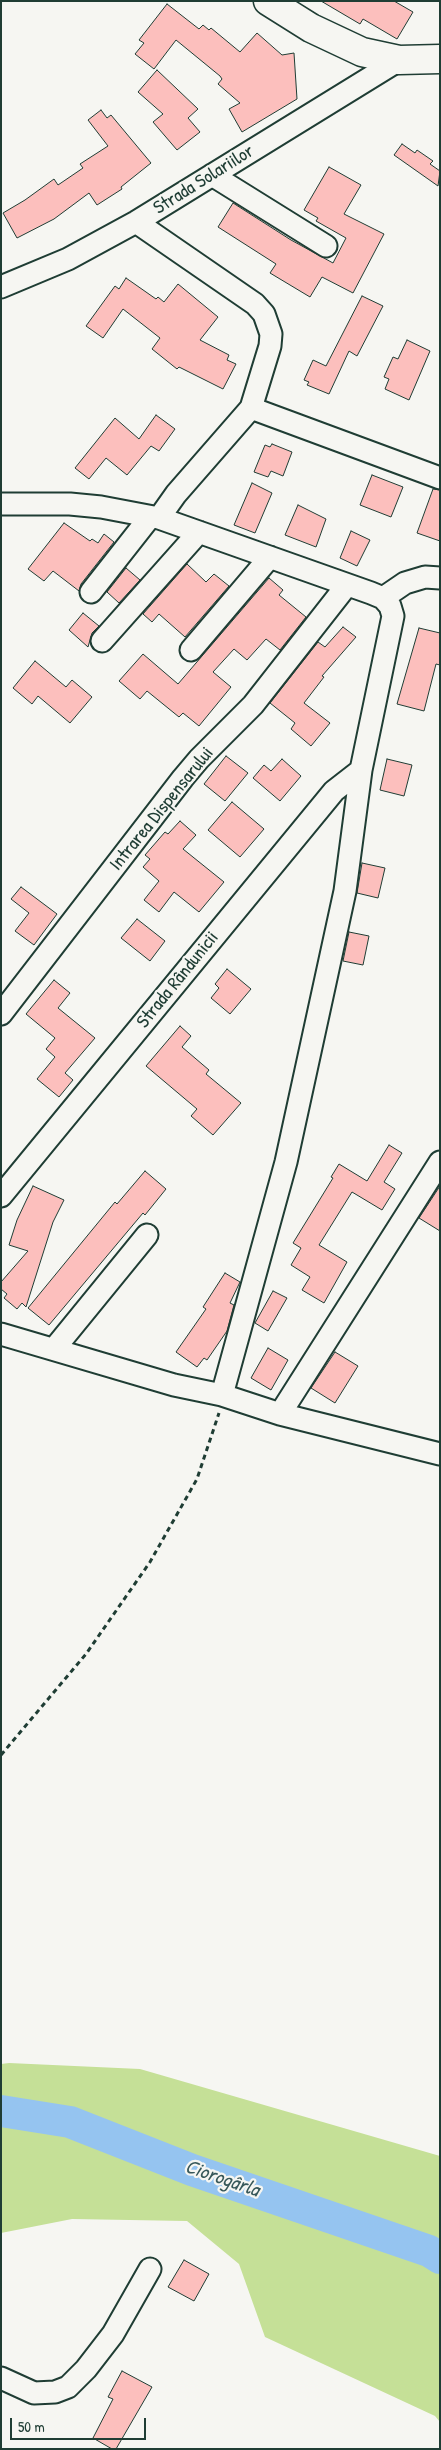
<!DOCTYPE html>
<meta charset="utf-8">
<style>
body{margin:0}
#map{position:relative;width:441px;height:2450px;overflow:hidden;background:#f6f6f2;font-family:"Patrick Hand",sans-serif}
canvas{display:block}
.frame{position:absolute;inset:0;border:2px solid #1f3d34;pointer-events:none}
.scale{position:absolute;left:10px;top:2418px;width:136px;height:22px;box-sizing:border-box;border:2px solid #1f3d34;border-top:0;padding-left:6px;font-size:15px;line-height:18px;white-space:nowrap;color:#1f3d34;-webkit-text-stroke:4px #f6f6f2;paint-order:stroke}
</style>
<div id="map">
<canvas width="441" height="2450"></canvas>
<div class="frame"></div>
<div class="scale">50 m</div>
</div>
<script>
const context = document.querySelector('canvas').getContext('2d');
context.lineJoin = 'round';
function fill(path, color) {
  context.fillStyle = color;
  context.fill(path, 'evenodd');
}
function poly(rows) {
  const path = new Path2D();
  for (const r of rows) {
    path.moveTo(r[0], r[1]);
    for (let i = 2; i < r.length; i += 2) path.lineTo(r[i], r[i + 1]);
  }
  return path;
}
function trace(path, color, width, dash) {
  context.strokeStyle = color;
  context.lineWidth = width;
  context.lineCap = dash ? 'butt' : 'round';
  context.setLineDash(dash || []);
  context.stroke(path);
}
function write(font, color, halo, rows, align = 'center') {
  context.font = font + ' "Patrick Hand",sans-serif';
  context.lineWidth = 4.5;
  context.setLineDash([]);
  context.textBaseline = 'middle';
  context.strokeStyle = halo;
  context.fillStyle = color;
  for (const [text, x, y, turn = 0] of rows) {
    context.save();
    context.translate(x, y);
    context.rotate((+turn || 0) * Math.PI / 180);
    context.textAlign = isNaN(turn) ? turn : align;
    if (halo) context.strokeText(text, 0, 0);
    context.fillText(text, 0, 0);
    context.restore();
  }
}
const green = poly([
 [9,2063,140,2069,440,2156,440,2422,435,2416,265,2337,239,2264,187,2221,72,2219,1,2233,1,2064]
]);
const river = poly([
 [1,2111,70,2122,192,2170,429,2251,440,2258]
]);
const building = poly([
 [321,1,394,1,413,12,397,39,363,19,360,24,321,1],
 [167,4,199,29,203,25,209,30,211,28,240,52,257,33,282,55,294,53,297,99,242,132,229,109,240,103,218,84,222,79,220,76,176,40,154,69,135,54,144,43,139,40,167,4],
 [157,70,198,109,188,118,200,132,177,150,153,122,163,114,138,92,157,70],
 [101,110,107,118,111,115,151,163,121,187,122,189,97,205,89,193,54,219,17,238,3,213,25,200,54,179,58,185,83,168,80,164,108,146,88,120,101,110],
 [402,144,415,153,417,150,433,161,430,164,440,171,438,186,394,155,402,144],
 [329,167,361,185,344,214,384,234,353,293,322,277,310,297,270,273,276,264,218,227,233,203,291,240,333,263,346,238,316,221,318,218,304,210,329,167],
 [126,278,156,299,158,297,164,302,178,284,218,317,200,340,229,355,227,360,236,364,223,389,179,367,177,369,152,349,160,338,123,309,103,338,86,326,115,286,119,289,126,278],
 [362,296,383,306,357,356,349,351,329,394,307,385,309,382,304,380,313,360,326,366,362,296],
 [407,340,430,351,409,400,385,389,389,379,384,377,393,357,398,359,407,340],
 [156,415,175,429,159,451,151,446,127,475,106,458,89,479,75,468,115,418,139,439,156,415],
 [272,444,292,452,283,476,271,471,268,477,254,472,265,445,270,447,272,444],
 [372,475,403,487,391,517,360,505,372,475],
 [252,483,272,493,255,533,234,525,252,483],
 [433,489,440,490,440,541,417,533,433,489],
 [298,505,326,519,316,547,285,535,298,505],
 [64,523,90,541,92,539,98,543,104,534,114,542,81,584,79,591,53,571,44,581,28,569,64,523],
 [351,531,370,540,357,566,340,558,351,531],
 [187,564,206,582,214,574,229,586,185,637,159,614,152,622,143,614,187,564],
 [126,568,140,580,119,603,107,592,126,568],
 [269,578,283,590,279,595,306,617,280,650,266,639,247,660,234,649,213,672,231,687,199,726,183,713,179,717,147,691,140,699,119,681,143,654,178,684,269,578],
 [83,613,99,626,92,633,88,647,69,630,83,613],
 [343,627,356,637,322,676,324,677,304,703,330,723,311,746,291,729,295,723,270,703,318,642,325,647,343,627],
 [419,628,440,633,440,665,436,664,424,711,397,704,419,628],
 [35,661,66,687,72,680,92,697,70,723,38,696,32,704,13,688,35,661],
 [226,756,248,773,225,801,204,784,226,756],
 [282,759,301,776,280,801,253,778,264,765,271,771,282,759],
 [387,759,412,765,404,796,380,790,387,759],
 [232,802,264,829,240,857,208,830,232,802],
 [180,821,196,835,183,849,224,882,199,912,174,892,159,912,144,900,159,881,143,867,150,859,145,855,165,832,168,834,180,821],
 [362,863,385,868,378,898,357,893,362,863],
 [21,887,57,914,34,945,15,931,29,913,11,899,21,887],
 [137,919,165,941,150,961,121,938,137,919],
 [349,932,369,936,363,965,343,961,349,932],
 [227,969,251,989,230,1014,211,998,219,988,215,984,227,969],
 [54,980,70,993,58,1008,95,1038,65,1073,73,1080,59,1097,37,1079,55,1057,46,1049,55,1038,26,1014,54,980],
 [180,1026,191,1036,182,1047,209,1070,206,1074,241,1103,213,1135,191,1116,197,1109,146,1066,180,1026],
 [389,1145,402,1153,384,1182,395,1189,382,1210,352,1192,319,1245,347,1262,324,1303,302,1290,310,1277,291,1265,301,1248,293,1243,333,1178,331,1177,339,1164,367,1181,389,1145],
 [145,1171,166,1189,145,1215,143,1213,49,1325,28,1308,115,1202,117,1204,145,1171],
 [33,1186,64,1200,53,1222,26,1307,22,1303,17,1309,4,1298,7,1294,1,1289,1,1282,28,1251,9,1245,17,1220,33,1186],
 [440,1186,440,1231,419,1218,440,1186],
 [225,1273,240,1282,230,1303,234,1305,227,1331,207,1360,204,1358,197,1367,176,1352,206,1309,203,1307,225,1273],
 [273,1291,287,1298,268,1331,255,1323,273,1291],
 [268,1348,288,1360,271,1390,251,1378,268,1348],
 [335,1352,358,1366,335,1403,311,1388,335,1352],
 [184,2260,209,2274,194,2301,168,2287,184,2260],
 [122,2371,152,2387,116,2449,112,2449,93,2438,113,2399,108,2397,122,2371]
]);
const path = poly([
 [1,1755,86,1654,150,1562,197,1479,219,1413]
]);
const minor = poly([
 [212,175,326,246],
 [136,222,255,304,264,314,271,334,270,346,251,408,176,494,159,518],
 [1,287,68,259,136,222,399,60],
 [251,408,440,478],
 [1,504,70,504,101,507,159,518,371,593,383,598,390,606,393,616,361,770,345,891,286,1162,222,1395],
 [91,592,150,517],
 [383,598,405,583,425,577,440,578],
 [102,641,199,532],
 [191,650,270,557],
 [1,1014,183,778,199,759,253,705,347,585],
 [1,1196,334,791,361,770],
 [1,1334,174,1385,222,1395,280,1414,440,1454],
 [54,1349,147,1235],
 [280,1414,440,1162],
 [1,2378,34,2393,55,2392,68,2387,86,2369,113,2334,150,2269]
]);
const secondary = poly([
 [268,1,311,28,362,52,399,60,440,59]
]);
const streetNames = [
 ["Strada Solariilor",204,180,-32],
 ["Intrarea Dispensarului",162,809,-51],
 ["Strada Rândunicii",178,980,-51]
];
const waterNames = [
 ["Ciorogârla",222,2179,19]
];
fill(green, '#c5e097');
trace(river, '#95c4f0', 32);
fill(building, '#fcbfbd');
trace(building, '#1f3d34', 1);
trace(minor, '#1f3d34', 25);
trace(secondary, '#1f3d34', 31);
trace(path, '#1f3d34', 3, [5, 4]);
trace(minor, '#f6f6f2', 21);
trace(secondary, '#f6f6f2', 28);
write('19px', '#1f3d34', '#f6f6f2', streetNames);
write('italic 20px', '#37585a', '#f6f6f2', waterNames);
</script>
